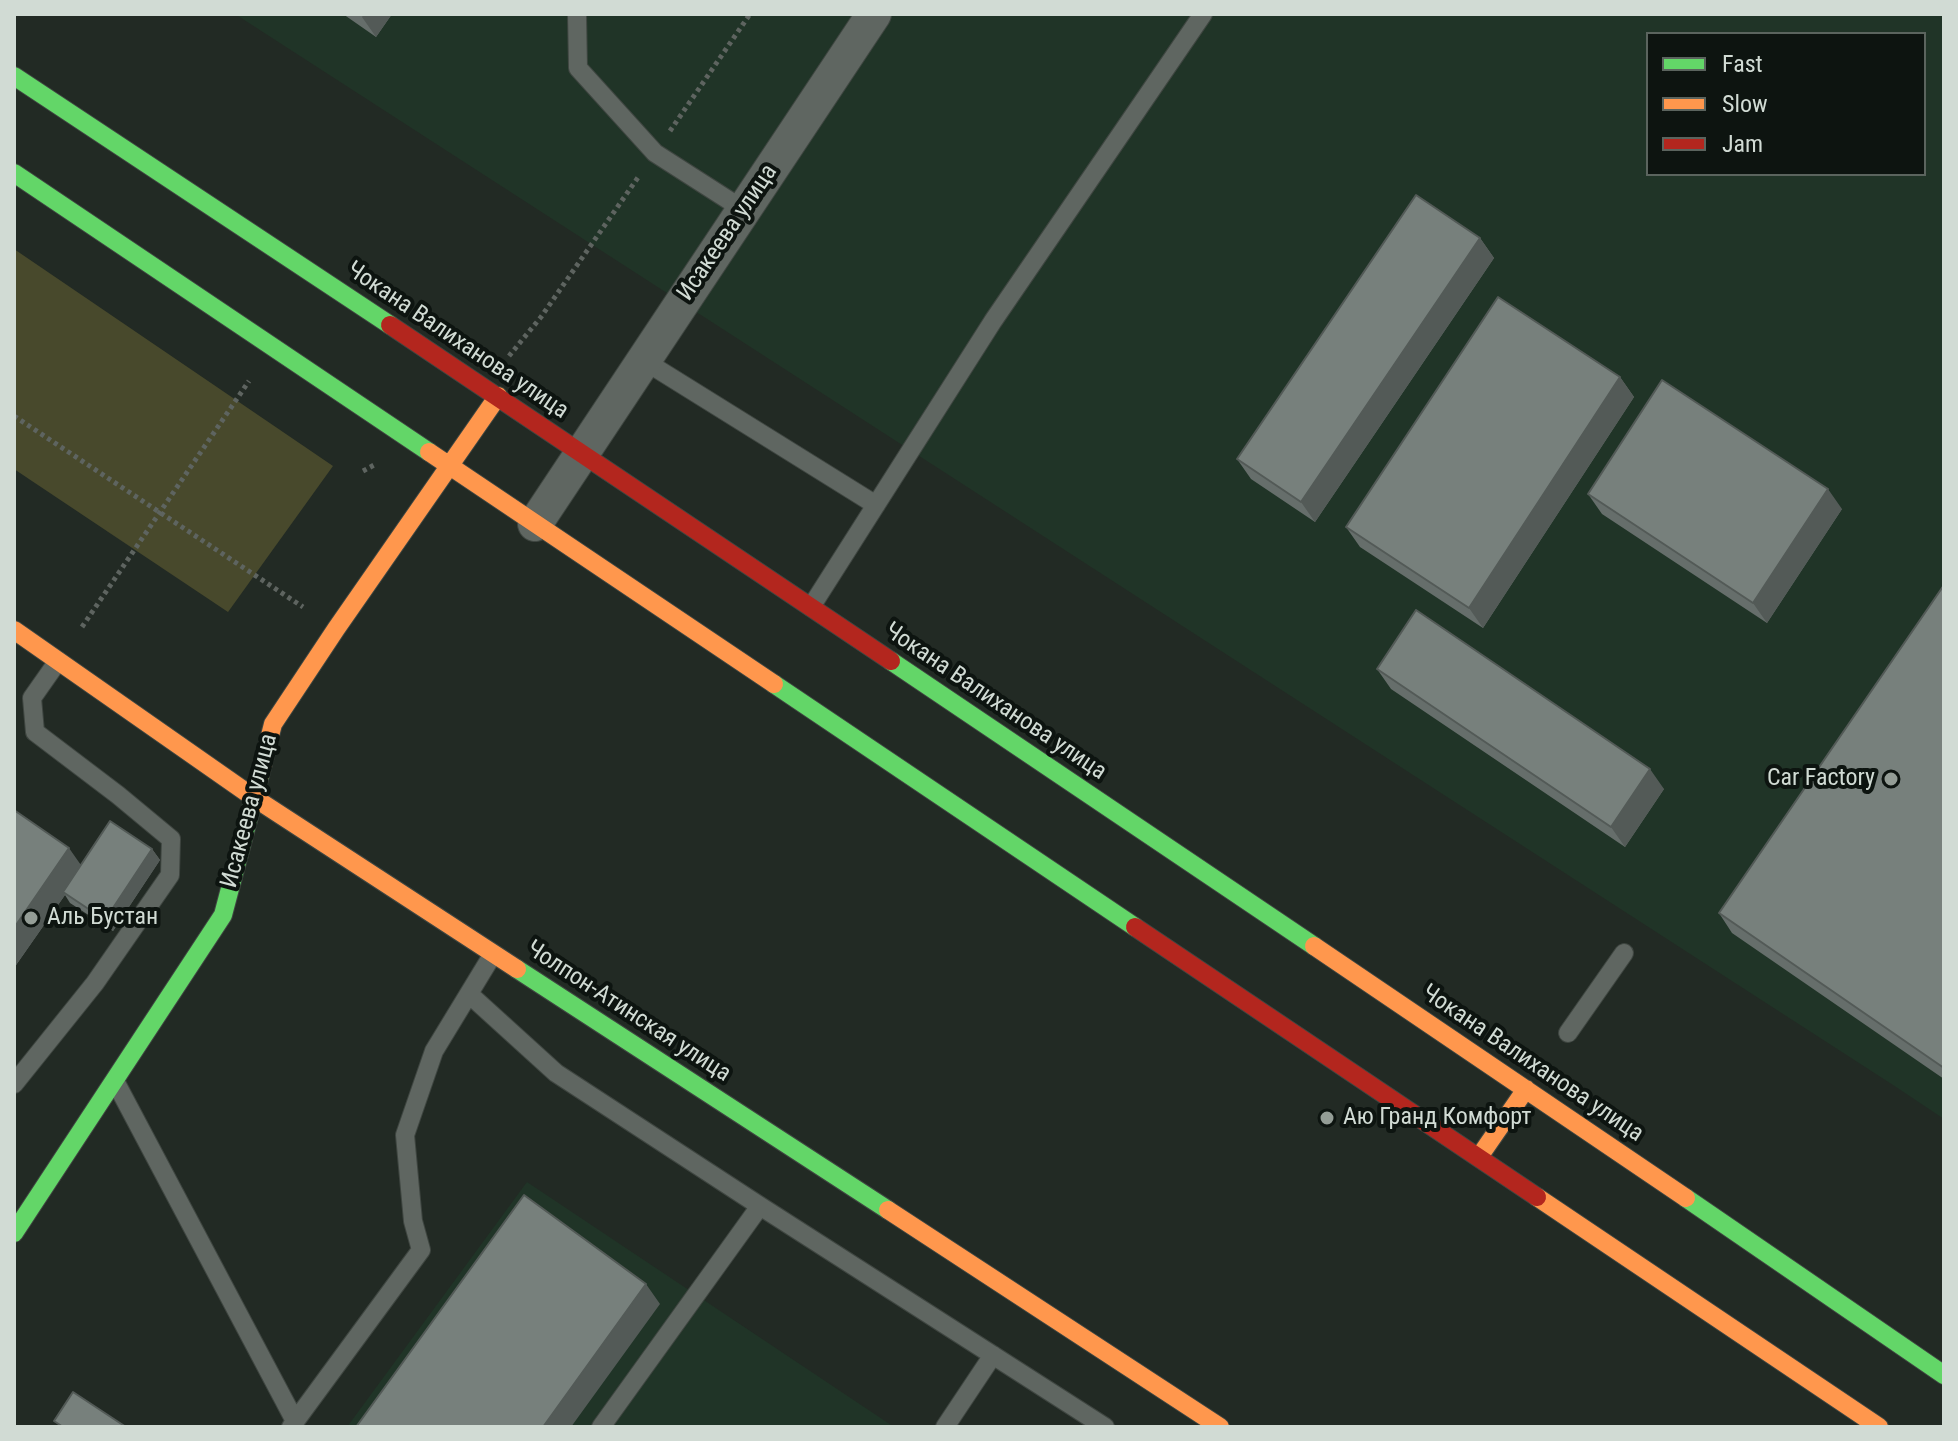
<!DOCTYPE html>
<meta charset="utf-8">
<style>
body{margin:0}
#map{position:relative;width:1958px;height:1441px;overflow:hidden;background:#222a24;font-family:"Roboto Condensed",sans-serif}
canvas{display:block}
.frame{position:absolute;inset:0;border:16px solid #d1dbd4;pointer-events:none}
.legend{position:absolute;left:1646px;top:32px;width:280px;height:144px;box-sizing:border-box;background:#0d1410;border:2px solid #5b645e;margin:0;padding:10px 14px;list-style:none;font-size:24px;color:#d1dbd4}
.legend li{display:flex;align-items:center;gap:16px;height:40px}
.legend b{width:40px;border:2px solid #5b645e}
</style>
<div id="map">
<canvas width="1958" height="1441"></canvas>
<div class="frame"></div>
<ul class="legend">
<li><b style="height:10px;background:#63d668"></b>Fast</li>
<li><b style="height:10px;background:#ff974d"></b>Slow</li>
<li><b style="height:10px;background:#b3261e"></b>Jam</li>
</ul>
</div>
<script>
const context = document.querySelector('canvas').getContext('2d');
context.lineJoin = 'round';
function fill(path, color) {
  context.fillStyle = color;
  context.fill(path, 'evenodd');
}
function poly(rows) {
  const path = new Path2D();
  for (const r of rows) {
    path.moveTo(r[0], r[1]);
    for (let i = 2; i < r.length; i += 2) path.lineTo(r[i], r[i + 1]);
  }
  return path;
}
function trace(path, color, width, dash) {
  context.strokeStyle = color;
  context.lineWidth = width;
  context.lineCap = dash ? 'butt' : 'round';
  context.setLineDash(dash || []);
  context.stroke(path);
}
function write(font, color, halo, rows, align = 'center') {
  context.font = font + ' "Roboto Condensed",sans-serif';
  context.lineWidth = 8;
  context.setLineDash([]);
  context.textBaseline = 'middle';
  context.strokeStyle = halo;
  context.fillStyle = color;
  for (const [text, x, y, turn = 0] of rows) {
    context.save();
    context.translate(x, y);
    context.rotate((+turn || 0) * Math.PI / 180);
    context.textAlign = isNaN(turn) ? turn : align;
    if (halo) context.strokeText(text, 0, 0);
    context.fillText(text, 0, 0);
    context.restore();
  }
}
const built = poly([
 [235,14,1944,14,1944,1119,1893,1085],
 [1648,34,1924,34,1924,174,1648,174],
 [527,1182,894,1427,347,1427]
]);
const green = poly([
 [14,249,333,466,228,612,14,469]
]);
const path = poly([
 [670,131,750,14],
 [509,356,541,317,639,176],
 [14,416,303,607],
 [363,471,376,464],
 [82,627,249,381]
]);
const lane = poly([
 [577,14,578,68,655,153,744,210],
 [643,360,876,505],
 [811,607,993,321,1203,14],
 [469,994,556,1073,760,1206,1105,1427],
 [1568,1033,1624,953],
 [116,1083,295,1421],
 [14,1084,95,983,170,875,171,839,118,795,35,732,32,698,58,661],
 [291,1427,421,1250,413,1221,405,1135,434,1051,493,954],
 [601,1427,760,1206],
 [945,1427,993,1355]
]);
const street = poly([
 [535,524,874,14]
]);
const fast = poly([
 [14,76,390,325],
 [14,173,429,452],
 [891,661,1314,946],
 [774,684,1135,927],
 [517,969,888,1210],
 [1686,1198,1944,1375],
 [14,1233,223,915,260,775]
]);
const slow = poly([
 [429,452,774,684],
 [14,630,253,797,517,969],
 [260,775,273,724,336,629,498,396],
 [1314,946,1686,1198],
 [1479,1157,1526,1089],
 [1537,1197,1879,1427],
 [888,1210,1220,1427]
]);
const jam = poly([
 [390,325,891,661],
 [1135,927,1537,1197]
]);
const wall = poly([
 [343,14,392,14,376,37],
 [1480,238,1494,258,1315,522,1251,479,1237,459],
 [1620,377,1634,397,1483,628,1360,547,1346,527],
 [1588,494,1842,509,1767,623,1602,514],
 [1944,585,1944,1079,1732,933,1719,913],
 [1377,669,1664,789,1625,847,1391,689],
 [14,810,81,865,152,849,160,860,113,931,70,903,65,895,14,968]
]);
const shadedWall = poly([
 [364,14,392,14,376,37,362,17],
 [1480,238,1494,258,1315,522,1301,502],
 [1620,377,1634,397,1483,628,1469,608],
 [1828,489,1842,509,1767,623,1753,603],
 [1650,769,1664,789,1625,847,1611,827],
 [69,848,83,868,63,892,65,895,14,968,14,928],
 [152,849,160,860,113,931,105,920],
 [646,1284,660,1304,571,1427,543,1427]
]);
const building = poly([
 [1416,195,1480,238,1301,502,1237,459,1416,195],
 [1498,297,1620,377,1469,608,1346,527,1498,297],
 [1662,380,1828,489,1753,603,1588,494,1662,380],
 [1944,585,1944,1068,1719,913,1944,585],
 [1416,610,1650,769,1611,827,1377,669,1416,610],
 [14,810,69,848,14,928,14,810],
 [110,821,152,849,105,920,63,892,110,821],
 [524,1195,646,1284,543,1427,356,1427,524,1195],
 [73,1392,126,1427,63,1427,54,1421,73,1392]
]);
const markers = [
 [1891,779,8,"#949d96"],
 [31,918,8,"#949d96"],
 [1327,1118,8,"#949d96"]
];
const streetNames = [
 ["Исакеева улица",728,233,-56],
 ["Чокана Валиханова улица",457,341,34],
 ["Чокана Валиханова улица",995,702,34],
 ["Исакеева улица",250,811,-75],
 ["Чолпон-Атинская улица",628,1012,33],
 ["Чокана Валиханова улица",1532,1064,34]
];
const poiNames = [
 ["Car Factory",1875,779,"right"],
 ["Аль Бустан",47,918],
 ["Аю Гранд Комфорт",1343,1118]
];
fill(built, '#203427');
fill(green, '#48492c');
trace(lane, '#3f4641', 20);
trace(street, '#3f4641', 36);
trace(fast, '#3f4641', 20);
trace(slow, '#3f4641', 20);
trace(jam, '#3f4641', 20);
trace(path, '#5e6460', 5, [4, 4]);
trace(lane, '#5f6661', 18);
trace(street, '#5f6661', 34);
trace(fast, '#63d668', 18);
trace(slow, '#ff974d', 18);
trace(jam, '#b3261e', 18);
fill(wall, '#666e6b');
fill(shadedWall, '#535a57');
fill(building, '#77807c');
trace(building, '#535a57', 2);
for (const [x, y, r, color] of markers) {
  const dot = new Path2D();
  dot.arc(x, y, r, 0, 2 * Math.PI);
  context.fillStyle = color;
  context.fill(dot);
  trace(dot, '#0d1410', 3);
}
write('24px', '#d1dbd4', '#0d1410', streetNames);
write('24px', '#d1dbd4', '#0d1410', poiNames, 'left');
</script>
